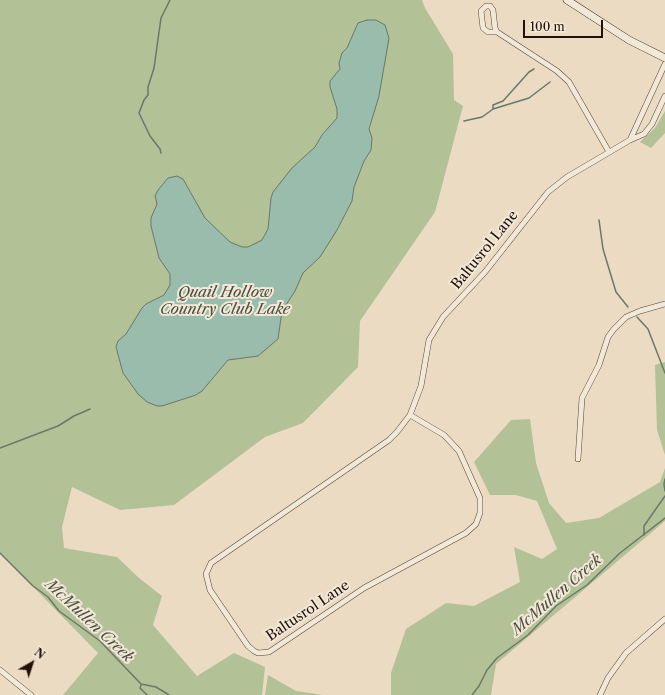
<!DOCTYPE html>
<style>
body{margin:0}
#map{position:relative;width:665px;height:695px;overflow:hidden;background:#ebdbc3;font-family:"Libre Caslon Text",serif}
canvas{display:block}
.north{position:absolute;left:12px;top:643px;width:40px;height:40px;-webkit-text-stroke:3px #f2e8d8;paint-order:stroke;rotate:39deg;font-size:11px;font-weight:700;line-height:16px;text-align:center;color:#221205}
.north::after{content:'';display:block;margin:auto;width:14px;height:18px;background:#221205;clip-path:polygon(50% 0,100% 100%,50% 72%,0 100%)}
.scale{position:absolute;left:523px;top:20px;width:80px;height:18px;box-sizing:border-box;border:2px solid #221205;border-top:0;padding-left:5px;font-size:12px;line-height:14px;white-space:nowrap;color:#221205;-webkit-text-stroke:3px #f2e8d8;paint-order:stroke}
</style>
<div id="map">
<canvas width="665" height="695"></canvas>
<div class="north">N</div>
<div class="scale">100 m</div>
</div>
<script>
const context = document.querySelector('canvas').getContext('2d');
context.lineJoin = 'round';
function fill(path, color) {
  context.fillStyle = color;
  context.fill(path, 'evenodd');
}
function poly(rows) {
  const path = new Path2D();
  for (const r of rows) {
    path.moveTo(r[0], r[1]);
    for (let i = 2; i < r.length; i += 2) path.lineTo(r[i], r[i + 1]);
  }
  return path;
}
function trace(path, color, width, dash) {
  context.strokeStyle = color;
  context.lineWidth = width;
  context.lineCap = dash ? 'butt' : 'round';
  context.setLineDash(dash || []);
  context.stroke(path);
}
function write(font, color, halo, rows, align = 'center') {
  context.font = font + ' "Libre Caslon Text",serif';
  context.lineWidth = 4;
  context.setLineDash([]);
  context.textBaseline = 'middle';
  context.strokeStyle = halo;
  context.fillStyle = color;
  for (const [text, x, y, turn = 0] of rows) {
    context.save();
    context.translate(x, y);
    context.rotate((+turn || 0) * Math.PI / 180);
    context.textAlign = isNaN(turn) ? turn : align;
    if (halo) context.strokeText(text, 0, 0);
    context.fillText(text, 0, 0);
    context.restore();
  }
}
const green = poly([
 [0,0,422,0,425,8,453,54,454,100,463,106,435,212,360,321,358,367,303,423,265,437,174,505,120,510,72,487,62,527,64,548,117,557,139,578,162,596,153,625,197,676,234,653,265,667,262,695,63,695,98,653,0,553],
 [665,111,665,133,651,148,640,142,655,128],
 [665,362,665,455,657,430,655,365],
 [530,419,536,463,549,503,566,523,599,518,660,482,665,468,665,521,496,664,491,695,391,695,391,673,406,629,446,603,474,606,520,582,514,547,542,559,557,549,537,501,516,495,490,495,474,462,511,420],
 [268,675,296,691,323,695,265,695]
]);
const water = poly([
 [367,20,376,20,385,25,389,38,379,96,369,129,372,138,371,150,364,161,354,187,352,201,337,230,320,257,303,273,295,291,282,311,278,339,258,356,228,360,202,391,196,395,162,406,157,406,147,402,138,394,123,373,116,347,118,341,126,334,142,308,146,304,164,295,170,285,170,274,159,258,151,226,151,218,157,204,155,196,158,190,168,178,177,176,183,179,205,218,230,242,242,247,248,247,262,240,268,229,271,198,273,192,292,168,315,147,322,135,337,118,337,109,330,87,330,81,340,69,339,63,342,53,347,48,358,23,367,20]
]);
const stream = poly([
 [493,109,529,98,550,82],
 [464,121,482,117,489,112,493,109,493,105,503,101,529,72,534,69],
 [161,153,160,149,150,136,139,113,144,100,148,95,148,87,154,68,161,18,170,0],
 [599,220,603,249,616,292,628,307],
 [637,317,648,329,665,373],
 [0,448,58,426,74,416,90,409],
 [665,479,664,484,665,491],
 [644,535,644,526,665,496],
 [0,553,33,586,48,597,59,611,100,641,141,684,156,687,169,695],
 [141,685,140,688,147,695],
 [472,695,479,686,487,670,497,658,528,635,556,606,587,585,620,553,665,518]
]);
const street = poly([
 [497,32,488,32,483,28,481,11,486,6,490,6,493,10,495,28,497,32,557,71,569,82,609,152],
 [630,140,665,64],
 [410,415,444,435,459,451,480,498,480,513,476,524,466,533,364,588,269,652,258,653,254,651,248,646,210,590,206,574,211,563,389,440,397,432,410,415],
 [410,415,421,386,429,340,443,317,485,272,548,192,567,177,630,140,644,134,652,124,665,96],
 [578,459,582,398,599,365,608,337,614,329,626,317,640,311,665,304],
 [0,670,31,695],
 [600,695,608,678,626,653,665,619]
]);
const secondary = poly([
 [567,0,629,40,665,58]
]);
const streetNames = [
 ["Baltusrol Lane",485,250,-51],
 ["Baltusrol Lane",308,611,-34]
];
const waterNames = [
 ["Quail Hollow",225,293],
 ["Country Club Lake",225,310],
 ["McMullen Creek",557,595,-41],
 ["McMullen Creek",89,621,43]
];
fill(green, '#b3c196');
fill(water, '#99bcad');
trace(water, '#69786a', 1);
trace(stream, '#69786a', 1.5);
trace(street, '#544434', 6);
trace(secondary, '#221205', 8);
trace(street, '#f2e8d8', 5);
trace(secondary, '#f2e8d8', 7);
write('14px', '#221205', '#f2e8d8', streetNames);
write('italic 15px', '#4c4e40', '#f2e8d8', waterNames);
</script>
